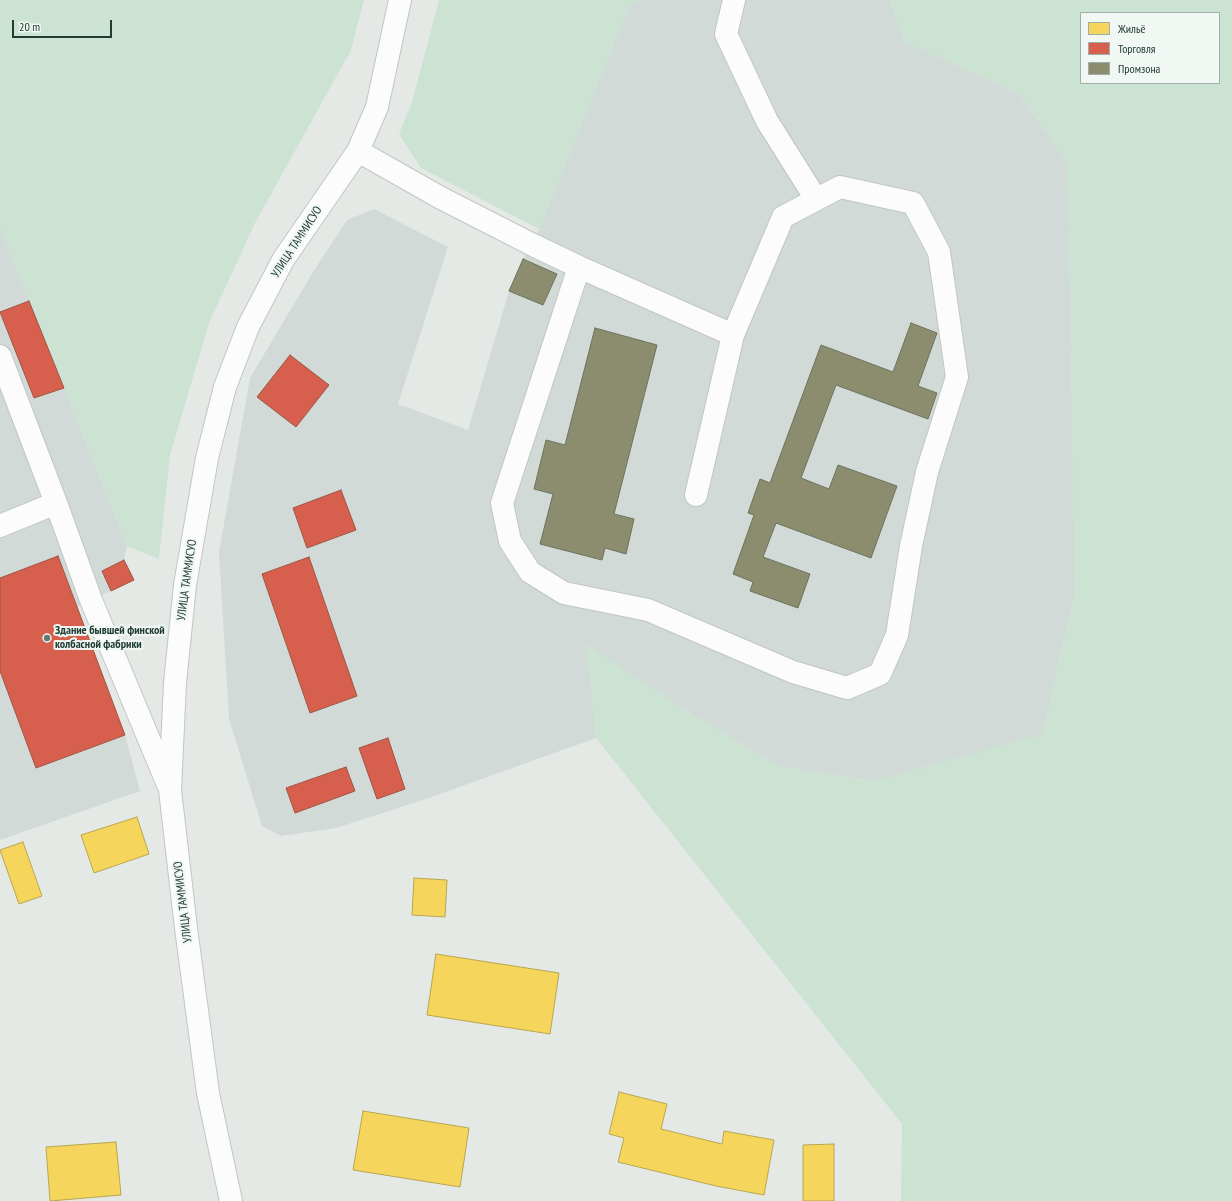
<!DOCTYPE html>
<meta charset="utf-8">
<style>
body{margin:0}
#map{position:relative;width:1232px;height:1201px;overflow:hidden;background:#e4e9e6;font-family:"PT Sans Narrow",sans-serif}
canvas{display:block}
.legend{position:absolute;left:1080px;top:12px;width:140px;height:72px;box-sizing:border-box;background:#f1f8f4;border:1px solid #9eada7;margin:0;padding:5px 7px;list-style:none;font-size:12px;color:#213c34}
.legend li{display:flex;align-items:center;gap:8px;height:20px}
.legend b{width:20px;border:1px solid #9eada7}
.scale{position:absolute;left:12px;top:20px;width:100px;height:18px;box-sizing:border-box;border:2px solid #213c34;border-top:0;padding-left:5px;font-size:12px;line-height:14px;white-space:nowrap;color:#213c34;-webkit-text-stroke:3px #f1f8f4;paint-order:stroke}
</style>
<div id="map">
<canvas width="1232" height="1201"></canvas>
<ul class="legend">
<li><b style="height:11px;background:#f6d55c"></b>Жильё</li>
<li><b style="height:11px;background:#d6604d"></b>Торговля</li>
<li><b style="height:11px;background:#8c8c6e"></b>Промзона</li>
</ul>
<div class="scale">20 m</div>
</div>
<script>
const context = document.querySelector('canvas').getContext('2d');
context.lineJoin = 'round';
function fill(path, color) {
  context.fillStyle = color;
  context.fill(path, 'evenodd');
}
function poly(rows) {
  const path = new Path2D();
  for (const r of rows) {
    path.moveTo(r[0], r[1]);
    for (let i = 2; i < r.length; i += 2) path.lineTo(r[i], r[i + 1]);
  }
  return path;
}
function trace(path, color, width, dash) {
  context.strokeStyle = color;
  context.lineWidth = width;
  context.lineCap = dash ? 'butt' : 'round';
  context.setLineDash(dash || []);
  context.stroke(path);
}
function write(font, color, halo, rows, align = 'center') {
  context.font = font + ' "PT Sans Narrow",sans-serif';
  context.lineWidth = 4;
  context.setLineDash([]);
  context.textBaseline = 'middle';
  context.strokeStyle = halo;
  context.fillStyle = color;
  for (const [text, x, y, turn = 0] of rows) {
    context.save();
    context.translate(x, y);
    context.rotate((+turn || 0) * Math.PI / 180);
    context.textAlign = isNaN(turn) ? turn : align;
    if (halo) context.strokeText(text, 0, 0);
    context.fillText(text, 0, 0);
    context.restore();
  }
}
const built = poly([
 [644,0,890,0,904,41,1019,94,1068,163,1075,592,1042,735,874,781,778,766,693,715,587,645,596,738,426,799,336,828,281,836,262,826,229,719,219,552,250,378,313,272,347,220,374,209,448,247,398,404,468,430,509,291,523,259,539,229,630,4],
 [0,227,127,546,124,560,134,580,77,607,125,735,140,791,0,840]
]);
const green = poly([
 [0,0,364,0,351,50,255,223,209,323,170,455,159,559,127,546,0,227],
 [439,0,644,0,630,4,539,229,421,168,399,134,412,102],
 [890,0,1232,0,1232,1201,901,1201,902,1124,596,738,586,644,693,715,778,766,874,781,1042,734,1075,592,1068,163,1019,94,904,41],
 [1081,13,1219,13,1219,83,1081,83]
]);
const homes = poly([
 [137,817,149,854,94,873,81,835,137,817],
 [23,842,42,896,19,904,0,850,23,842],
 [414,878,447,880,445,917,412,915,414,878],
 [436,954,559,973,550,1034,427,1015,436,954],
 [619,1092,667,1104,661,1129,722,1144,724,1131,774,1140,764,1195,716,1186,618,1162,624,1138,609,1134,619,1092],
 [363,1111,469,1128,460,1187,353,1170,363,1111],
 [116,1142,121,1195,50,1201,46,1147,116,1142],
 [834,1144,834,1201,803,1201,803,1145,834,1144]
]);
const shops = poly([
 [29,301,64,388,34,398,0,312,29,301],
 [290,355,329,385,296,427,257,397,290,355],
 [341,490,356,530,307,548,293,508,341,490],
 [58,556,125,735,36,768,0,671,0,578,58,556],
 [309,557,357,696,310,713,262,574,309,557],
 [124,560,134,580,111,591,102,571,124,560],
 [388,738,405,789,377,799,359,748,388,738],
 [346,767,355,791,295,813,286,788,346,767]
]);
const industry = poly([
 [523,259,557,274,543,305,509,291,523,259],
 [911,323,937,333,918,386,937,393,928,419,836,385,801,478,829,489,838,465,897,486,871,558,776,523,763,557,810,574,798,608,750,591,753,582,733,574,754,515,748,513,760,479,770,483,821,345,893,372,911,323],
 [595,328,657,345,614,514,634,519,626,554,605,548,602,560,540,544,553,494,534,489,546,440,565,445,595,328]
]);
const minor = poly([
 [734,0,726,34,767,121,816,199],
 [358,151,441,198,531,244,579,267,733,335],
 [579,267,502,503,510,541,530,572,564,593,648,610,793,672,847,688,880,674,897,635,911,546,927,472,957,377,939,252,913,203,840,187,783,217,733,335,696,495],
 [0,356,56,503,91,600,168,785],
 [0,526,56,503],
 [231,1201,208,1093,186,928,170,790,175,683,185,585,207,458,225,387,248,327,283,260,358,151,377,107,400,0]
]);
const markers = [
 [47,638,4,"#657972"]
];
const streetNames = [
 ["УЛИЦА ТАММИСУО",297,242,-57],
 ["УЛИЦА ТАММИСУО",187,580,-82],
 ["УЛИЦА ТАММИСУО",183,902,-97]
];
const poiNames = [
 ["Здание бывшей финской",55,631],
 ["колбасной фабрики",55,645]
];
fill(built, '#d1dad6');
fill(green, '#cce2d2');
fill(homes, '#f6d55c');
trace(homes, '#b6a750', 1);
fill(shops, '#d6604d');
trace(shops, '#a05546', 1);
fill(industry, '#8c8c6e');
trace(industry, '#6c745d', 1);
trace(minor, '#c1c6c3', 24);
trace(minor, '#fbfcfb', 22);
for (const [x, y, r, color] of markers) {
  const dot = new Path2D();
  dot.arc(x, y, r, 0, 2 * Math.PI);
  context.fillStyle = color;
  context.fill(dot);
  trace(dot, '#f1f8f4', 1.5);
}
write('12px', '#213c34', '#f1f8f4', streetNames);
write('bold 12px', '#213c34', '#f1f8f4', poiNames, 'left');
</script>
